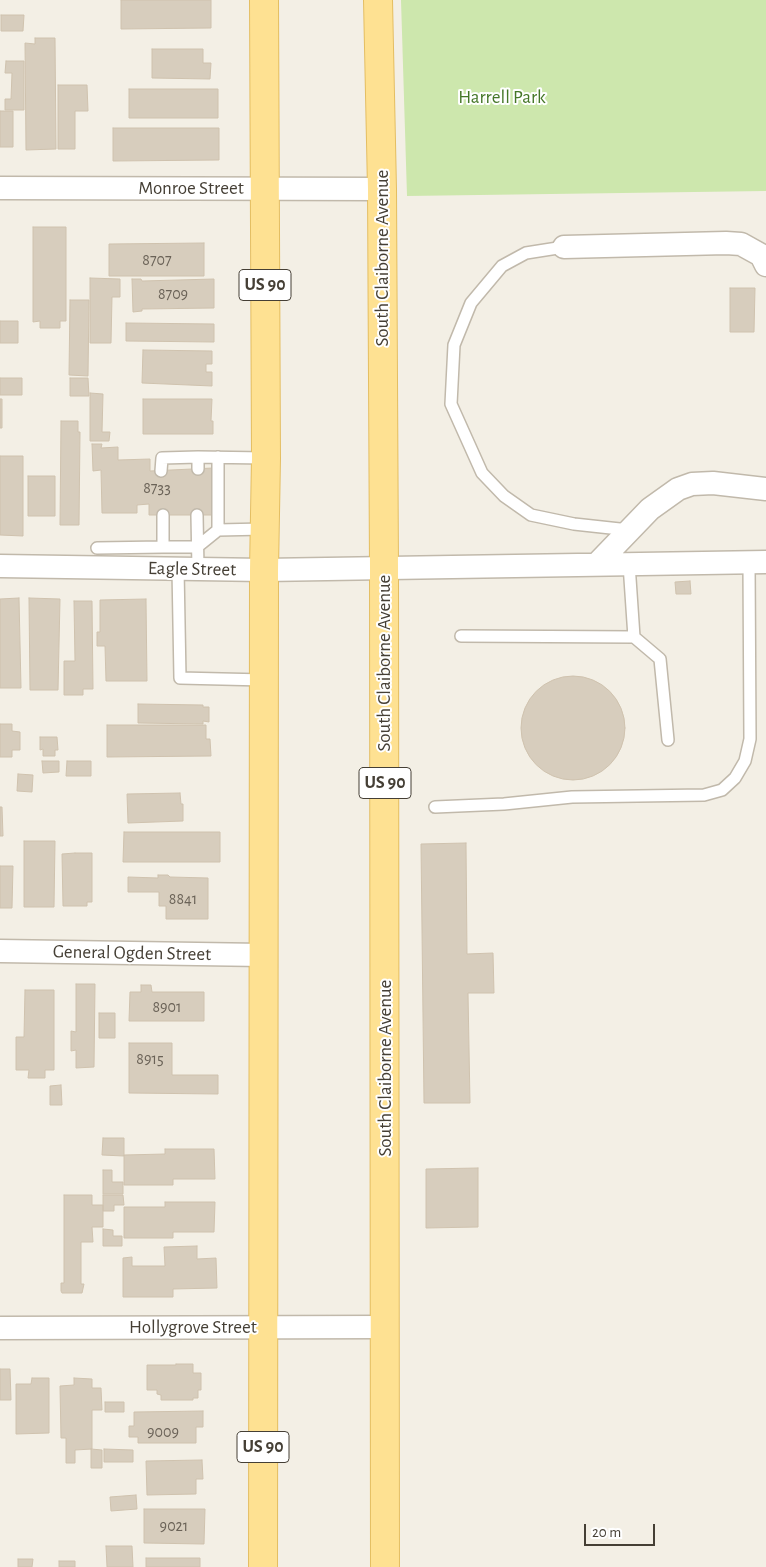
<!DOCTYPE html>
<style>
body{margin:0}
#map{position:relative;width:766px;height:1567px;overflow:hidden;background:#f3efe5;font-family:"Alegreya Sans",sans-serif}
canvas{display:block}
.scale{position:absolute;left:584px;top:1524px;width:71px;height:22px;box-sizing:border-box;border:2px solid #453f35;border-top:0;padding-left:6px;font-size:15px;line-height:18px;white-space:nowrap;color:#453f35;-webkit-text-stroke:4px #fff;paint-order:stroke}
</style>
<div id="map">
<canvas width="766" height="1567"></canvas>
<div class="scale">20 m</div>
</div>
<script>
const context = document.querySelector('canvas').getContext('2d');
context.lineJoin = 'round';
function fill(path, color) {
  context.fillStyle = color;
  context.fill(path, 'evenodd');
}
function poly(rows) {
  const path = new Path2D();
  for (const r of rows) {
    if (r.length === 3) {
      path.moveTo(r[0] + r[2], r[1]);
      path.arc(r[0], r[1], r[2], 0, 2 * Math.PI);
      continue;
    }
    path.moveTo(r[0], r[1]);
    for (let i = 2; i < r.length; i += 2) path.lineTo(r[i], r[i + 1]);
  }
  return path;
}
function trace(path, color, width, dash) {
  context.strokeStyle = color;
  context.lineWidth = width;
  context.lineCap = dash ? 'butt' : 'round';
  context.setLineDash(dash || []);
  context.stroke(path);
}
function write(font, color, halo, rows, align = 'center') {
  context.font = font + ' "Alegreya Sans",sans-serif';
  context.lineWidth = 4;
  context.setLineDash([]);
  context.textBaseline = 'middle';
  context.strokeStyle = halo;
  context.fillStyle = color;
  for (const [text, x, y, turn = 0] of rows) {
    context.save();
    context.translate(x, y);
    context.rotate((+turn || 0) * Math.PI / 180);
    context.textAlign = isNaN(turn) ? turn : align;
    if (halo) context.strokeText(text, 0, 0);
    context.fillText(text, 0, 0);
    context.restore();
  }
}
const green = poly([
 [401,0,766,0,766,191,407,196]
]);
const building = poly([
 [121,0,211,0,211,28,121,29,121,0],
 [1,15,24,15,23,31,1,31,1,15],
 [35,38,55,38,56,149,26,150,25,43,35,44,35,38],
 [152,49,203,49,203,63,211,63,210,79,152,78,152,49],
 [6,61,24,61,24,110,5,110,5,99,11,99,12,73,5,73,6,61],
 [58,85,87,85,88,111,75,111,75,149,58,149,58,85],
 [129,89,218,89,218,118,129,118,129,89],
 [0,111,13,111,13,147,0,147,0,111],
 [113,128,219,128,219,160,113,161,113,128],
 [33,227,66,227,66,321,60,321,60,328,40,328,40,321,33,322,33,227],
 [204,243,204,276,109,276,109,244,204,243],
 [90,278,120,279,120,297,112,297,111,343,90,343,90,278],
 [132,279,141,279,142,281,214,279,214,308,142,309,142,311,133,312,132,279],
 [730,288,755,288,754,332,730,332,730,288],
 [70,300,89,300,88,376,69,375,70,300],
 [0,321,18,321,18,343,0,343,0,321],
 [126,323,214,324,214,342,126,341,126,323],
 [143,350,212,351,212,364,206,364,206,372,212,372,212,386,142,383,143,350],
 [0,378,22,378,22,395,0,395,0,378],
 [70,378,88,378,89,396,70,396,70,378],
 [90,393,103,394,102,432,110,432,109,441,90,441,90,393],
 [0,399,2,399,2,428,0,428,0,399],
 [143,399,212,399,211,421,213,421,213,434,143,434,143,399],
 [61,421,78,421,78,432,80,432,79,525,60,525,61,421],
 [92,444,102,444,101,448,118,447,118,460,150,459,150,471,213,468,213,515,149,515,149,504,137,505,137,513,102,513,101,470,93,471,92,444],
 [0,456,23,456,23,536,0,535,0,456],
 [28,476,55,476,55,516,28,516,28,476],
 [690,581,691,594,676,594,675,582,690,581],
 [19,598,21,688,0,688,0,599,19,598],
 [29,598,60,599,58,690,30,690,29,598],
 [146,599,147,681,106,681,105,646,97,646,97,632,100,632,100,600,146,599],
 [74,601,92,601,93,689,83,689,83,695,64,695,64,661,75,661,74,601],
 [573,728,52],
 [138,704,203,705,203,707,209,707,209,722,203,721,203,724,138,723,138,704],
 [0,724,12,724,12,731,20,732,20,750,12,750,12,757,0,757,0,724],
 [107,725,206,725,206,739,210,739,211,756,107,757,107,725],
 [40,737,57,737,58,750,55,750,55,756,43,756,43,749,40,750,40,737],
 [42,761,59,761,59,772,43,773,42,761],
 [67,761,91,761,91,776,66,776,67,761],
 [18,774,33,775,32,792,17,791,18,774],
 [180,793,181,804,183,804,183,821,128,823,127,794,180,793],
 [0,807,2,807,3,836,0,836,0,807],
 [124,832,220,832,220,862,123,862,124,832],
 [24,841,55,841,54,907,24,907,24,841],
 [466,843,467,954,493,953,494,993,468,993,470,1103,424,1103,421,844,466,843],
 [75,853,92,853,92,902,87,902,87,906,63,906,62,854,75,853],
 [0,866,13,866,12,908,0,908,0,866],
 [158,875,168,875,170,877,208,878,208,919,166,919,166,906,159,906,159,892,128,892,128,877,158,878,158,875],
 [76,984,95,984,94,1067,76,1068,76,1050,71,1051,71,1031,76,1032,76,984],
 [141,985,151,985,152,992,204,992,204,1021,129,1021,130,992,141,992,141,985],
 [25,990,54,990,54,1070,45,1070,45,1078,28,1078,29,1070,16,1070,16,1037,24,1037,25,990],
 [99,1013,115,1013,115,1038,99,1038,99,1013],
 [129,1043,172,1043,172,1075,218,1075,218,1094,129,1093,129,1043],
 [61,1085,62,1105,50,1105,50,1086,61,1085],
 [103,1138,124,1138,124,1156,102,1155,103,1138],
 [165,1149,214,1149,215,1179,173,1179,173,1185,124,1185,124,1155,165,1154,165,1149],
 [478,1168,478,1227,426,1228,426,1169,478,1168],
 [103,1170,112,1170,112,1182,123,1182,123,1194,103,1194,103,1170],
 [64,1195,92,1195,92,1205,103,1205,103,1227,92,1227,93,1242,81,1242,81,1284,84,1284,82,1293,62,1293,61,1291,61,1283,64,1283,64,1195],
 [103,1195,123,1195,124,1205,114,1205,114,1211,103,1211,103,1195],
 [165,1202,215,1202,214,1232,173,1232,173,1238,124,1238,124,1207,165,1207,165,1202],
 [103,1229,113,1230,113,1236,122,1236,122,1246,103,1246,103,1229],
 [197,1246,197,1259,216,1258,217,1288,173,1289,173,1297,123,1297,123,1258,132,1257,132,1266,165,1266,164,1247,197,1246],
 [176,1364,193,1364,193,1373,201,1373,201,1390,198,1390,198,1398,193,1398,193,1400,161,1400,161,1395,157,1394,157,1390,147,1390,147,1365,176,1365,176,1364],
 [0,1369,10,1369,11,1400,0,1400,0,1369],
 [32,1378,49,1378,49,1433,16,1434,16,1384,31,1384,32,1378],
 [74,1378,92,1379,92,1388,101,1388,102,1410,92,1410,92,1449,75,1450,75,1463,66,1463,66,1438,61,1438,60,1386,74,1385,74,1378],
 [105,1402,124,1402,124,1412,105,1412,105,1402],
 [203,1411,203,1427,196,1427,196,1443,138,1443,138,1437,129,1437,129,1426,134,1426,134,1412,203,1411],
 [91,1449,102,1450,102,1468,91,1468,91,1449],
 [104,1449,133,1450,133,1462,104,1462,104,1449],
 [202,1460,203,1479,196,1479,196,1494,147,1495,146,1461,202,1460],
 [136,1495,137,1509,111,1511,110,1497,136,1495],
 [144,1509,205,1509,204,1544,144,1543,144,1509],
 [106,1546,132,1546,133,1567,107,1567,106,1546],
 [146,1558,200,1558,200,1567,146,1567,146,1558],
 [18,1559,33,1559,32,1567,18,1567,18,1559],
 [59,1561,75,1561,75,1567,59,1567,59,1561]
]);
const service = poly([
 [564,247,526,253,502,266,471,303,454,345,451,404,482,473,504,496,531,515,574,524,629,530],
 [198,469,198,457,266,458],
 [161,471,162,458,198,457],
 [197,515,198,569],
 [218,530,264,529],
 [163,547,197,547,218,530,218,457],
 [97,548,163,547,163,515],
 [178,569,180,678,264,680],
 [461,636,634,637,629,564],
 [634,637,660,659,668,740],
 [435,807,504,804,572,797,704,795,722,790,735,778,745,761,750,739,749,563]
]);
const minor = poly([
 [0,188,382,189],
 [564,247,726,243,741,244,761,255,766,265],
 [597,564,650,509,678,489,692,484,713,483,766,489],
 [0,566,264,570,766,562],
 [0,951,263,955],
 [0,1328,385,1327]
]);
const primary = poly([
 [378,0,382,189,384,569,385,1567],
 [263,1567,264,570,266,458,264,0]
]);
const numberNames = [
 ["8707",157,260],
 ["8709",173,294],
 ["8733",157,488],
 ["8841",183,899],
 ["8901",167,1007],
 ["8915",150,1059],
 ["9009",163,1432],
 ["9021",174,1526]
];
const shields = [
 [265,285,52],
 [385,783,52],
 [263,1447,52]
];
const shieldNames = [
 ["US 90",265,285],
 ["US 90",385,783],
 ["US 90",263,1447]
];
const parkNames = [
 ["Harrell Park",502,97]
];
const streetNames = [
 ["Monroe Street",191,188],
 ["South Claiborne Avenue",382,258,-90],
 ["Eagle Street",192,569,1],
 ["South Claiborne Avenue",384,663,-90],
 ["General Ogden Street",132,953,1],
 ["South Claiborne Avenue",385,1068,-90],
 ["Hollygrove Street",193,1327]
];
fill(green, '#cde7ad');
fill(building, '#d7cdbd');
trace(building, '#cfc2ae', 1);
trace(service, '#c1b9ab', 14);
trace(minor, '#c1b9ab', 25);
trace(primary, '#e4be62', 30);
trace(service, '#fff', 11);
trace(minor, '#fff', 22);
trace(primary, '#fee192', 28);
write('16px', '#6a6257', null, numberNames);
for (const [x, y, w] of shields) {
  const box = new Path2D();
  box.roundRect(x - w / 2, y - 15.5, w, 31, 4);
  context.fillStyle = '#fff';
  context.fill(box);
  trace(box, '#453f35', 1);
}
write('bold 18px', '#453f35', null, shieldNames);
write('19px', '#457728', '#fff', parkNames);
write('19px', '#453f35', '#fff', streetNames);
</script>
